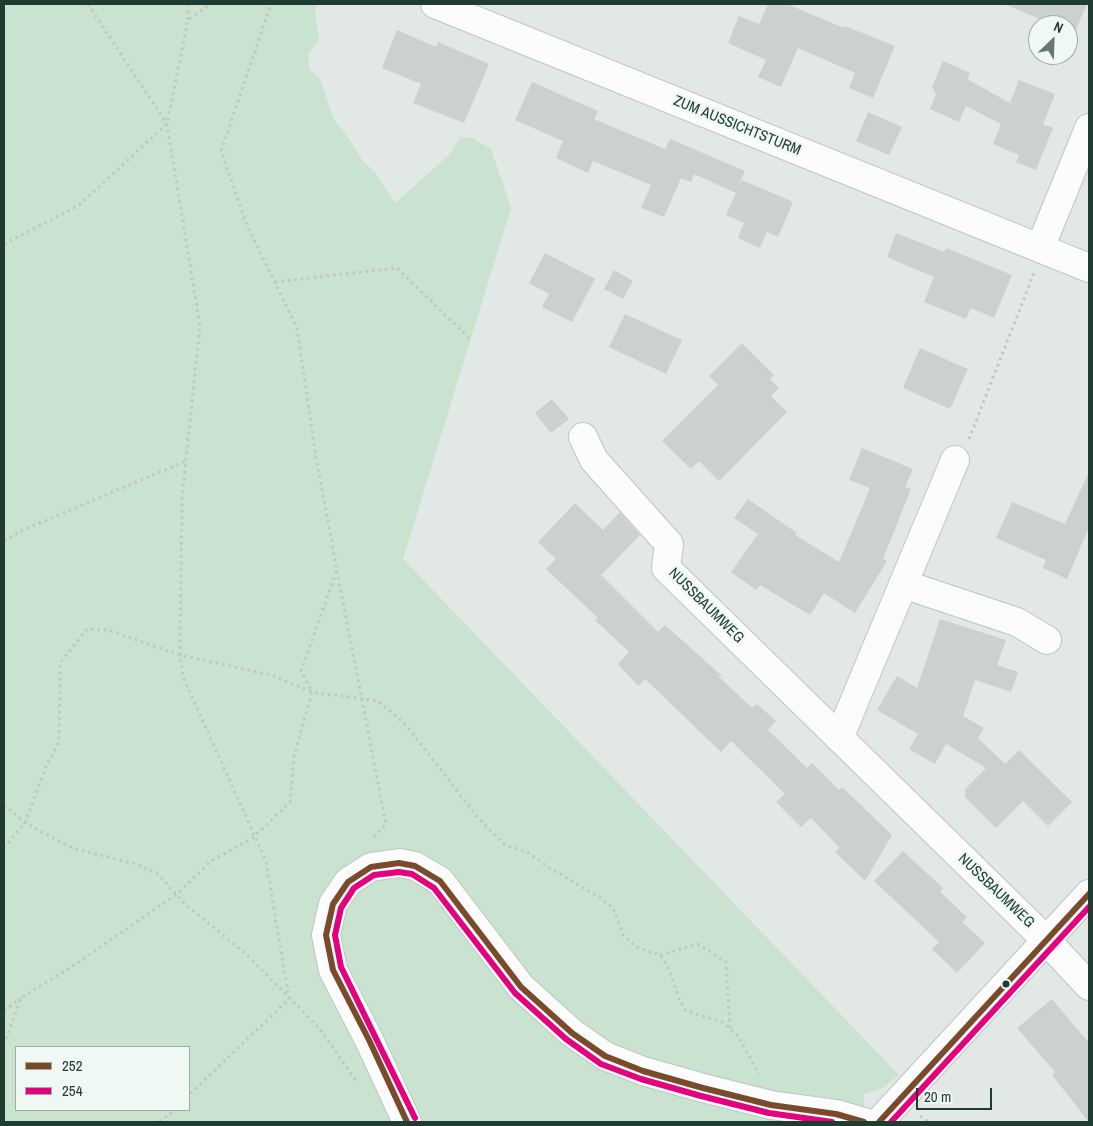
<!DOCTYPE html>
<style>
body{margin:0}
#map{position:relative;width:1093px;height:1126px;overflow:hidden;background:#e2e8e5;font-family:"Archivo Narrow",sans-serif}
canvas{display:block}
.frame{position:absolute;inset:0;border:5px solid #1f3c32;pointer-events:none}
.legend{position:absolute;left:15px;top:1046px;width:175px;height:65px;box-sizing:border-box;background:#f0f8f3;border:1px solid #9cada6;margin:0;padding:6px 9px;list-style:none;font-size:15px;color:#1f3c32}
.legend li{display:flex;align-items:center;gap:10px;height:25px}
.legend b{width:25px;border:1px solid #9cada6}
.north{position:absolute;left:1028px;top:15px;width:50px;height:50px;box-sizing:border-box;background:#f0f8f3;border:1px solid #9cada6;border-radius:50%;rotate:24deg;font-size:14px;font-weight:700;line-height:20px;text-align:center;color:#1f3c32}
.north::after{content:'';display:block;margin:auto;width:18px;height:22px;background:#637871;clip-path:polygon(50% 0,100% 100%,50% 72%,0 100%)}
.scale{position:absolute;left:916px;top:1088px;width:76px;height:22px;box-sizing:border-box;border:2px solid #1f3c32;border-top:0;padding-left:6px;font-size:15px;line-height:18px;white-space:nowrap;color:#1f3c32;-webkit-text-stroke:4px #f0f8f3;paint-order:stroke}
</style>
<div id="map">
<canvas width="1093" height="1126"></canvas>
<div class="frame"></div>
<ul class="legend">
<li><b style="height:6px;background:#7a4b2a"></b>252</li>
<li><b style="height:6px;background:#e5007d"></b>254</li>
</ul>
<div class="north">N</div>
<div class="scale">20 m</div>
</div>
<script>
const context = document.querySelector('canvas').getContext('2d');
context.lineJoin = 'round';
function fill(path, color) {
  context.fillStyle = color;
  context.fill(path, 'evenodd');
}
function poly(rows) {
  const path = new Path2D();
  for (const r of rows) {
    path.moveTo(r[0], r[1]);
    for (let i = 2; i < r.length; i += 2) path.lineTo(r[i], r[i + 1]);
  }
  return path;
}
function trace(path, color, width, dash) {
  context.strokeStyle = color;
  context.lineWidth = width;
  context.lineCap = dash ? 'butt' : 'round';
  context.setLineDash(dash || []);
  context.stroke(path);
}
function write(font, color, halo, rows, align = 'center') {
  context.font = font + ' "Archivo Narrow",sans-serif';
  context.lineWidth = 5;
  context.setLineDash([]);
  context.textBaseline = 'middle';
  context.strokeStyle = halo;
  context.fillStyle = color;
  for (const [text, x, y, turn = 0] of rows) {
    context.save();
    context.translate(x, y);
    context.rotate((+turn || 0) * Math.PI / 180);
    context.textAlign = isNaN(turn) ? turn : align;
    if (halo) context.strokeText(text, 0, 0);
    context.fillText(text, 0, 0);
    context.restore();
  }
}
const green = poly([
 [4,4,317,4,315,12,319,40,308,54,309,69,320,79,334,120,350,140,362,160,375,172,395,203,450,154,460,137,473,138,491,149,511,208,403,559,899,1075,883,1088,864,1094,864,1122,4,1122],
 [16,1047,189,1047,189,1110,16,1110]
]);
const building = poly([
 [768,4,787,4,844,28,845,26,895,46,873,98,849,88,855,73,798,48,781,87,758,77,766,60,728,43,739,16,759,24],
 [1004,4,1087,4,1074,34,1068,31,1068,25,1054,25],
 [397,30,436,47,438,42,489,64,464,123,413,103,421,84,382,68],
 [943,61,970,73,967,79,1010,103,1019,80,1055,94,1043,124,1053,128,1036,170,1016,162,1019,155,993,144,1001,124,966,106,959,122,930,109,936,94,932,87],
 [532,82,598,111,594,119,665,149,670,139,745,171,738,187,742,180,793,202,778,237,767,232,760,248,738,238,744,223,726,215,736,193,694,174,691,182,681,178,664,217,641,208,651,185,593,161,588,173,556,158,563,141,515,120],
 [868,112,902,127,889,155,856,141],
 [896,233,944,252,946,248,1012,275,994,318,971,308,966,319,924,302,934,277,887,257],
 [545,253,595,279,572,322,542,307,549,294,529,283],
 [614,270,633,281,623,299,604,289],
 [625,314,682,340,666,374,609,347],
 [742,343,774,375,770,379,779,388,771,396,787,412,719,481,699,461,691,469,662,441,718,385,709,376],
 [920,348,968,369,950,409,903,388],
 [552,399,569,419,551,433,535,413],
 [862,448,913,469,905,487,911,489,883,559,887,561,855,613,824,593,810,615,760,585,756,590,731,572,758,534,734,518,748,499,797,533,795,535,839,562,870,488,849,480],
 [1089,472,1089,527,1067,579,1043,568,1046,560,996,538,1012,502,1065,524],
 [575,503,603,530,620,512,640,535,601,575,658,632,665,625,721,675,719,677,752,708,757,704,776,721,768,730,807,768,812,763,839,790,842,787,892,835,865,881,835,852,839,847,811,818,801,827,776,802,785,794,731,741,721,752,645,679,638,686,618,664,629,652,595,620,598,618,546,569,556,559,538,542],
 [940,619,1006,640,997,665,1018,672,1011,692,975,680,963,716,984,728,978,738,1005,764,1019,750,1072,802,1048,826,1023,801,996,828,965,797,965,789,986,768,946,744,935,764,909,749,918,734,877,710,897,676,917,688],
 [903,851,943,888,940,892,967,917,962,922,985,943,957,973,932,949,939,942,874,881],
 [1052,999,1089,1043,1089,1122,1052,1075,1055,1072,1017,1028]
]);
const path = poly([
 [88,4,167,124,200,326,182,497,180,655,183,677,266,861,289,999,189,1095],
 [187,4,188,20],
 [4,244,78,206,167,124,188,20,210,4],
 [275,282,397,268,471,340],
 [969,439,1034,273],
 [4,541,23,530,186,461],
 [337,571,386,824,371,840],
 [4,805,25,823,72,848,136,864,158,874,185,904,247,955,320,1029,356,1081],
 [4,848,25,823,46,766,59,742,60,663,87,629,108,630,180,655,271,675,312,692,378,701,406,725,479,819,505,845,527,852,551,869,599,897,613,908,623,935,636,947,660,955,668,967,680,1001,686,1011,722,1022,738,1036,759,1074],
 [660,955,698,944,726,962,730,1028],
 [4,1011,21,998],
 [4,1045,21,998,79,962,177,894,211,861,254,837,290,802,294,756,312,692,301,671,337,570,316,457,297,328,247,225,221,151,271,4],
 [920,1116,928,1122],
 [160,1122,174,1110]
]);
const minor = poly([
 [435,4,1089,268],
 [1040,248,1089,128],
 [583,437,594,460,669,544,666,568,1046,940,1089,986],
 [903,584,1017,622,1047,640],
 [839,738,955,460],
 [407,1122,370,1042,333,970,326,935,333,904,348,882,371,867,399,863,415,866,440,881,521,987,572,1033,605,1056,643,1071,703,1088,771,1105,836,1114,864,1122],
 [879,1122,1089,894]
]);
const bus1 = poly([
 [407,1122,370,1042,333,970,326,935,333,904,348,882,371,867,399,863,415,866,440,881,521,987,572,1033,605,1056,643,1071,703,1088,771,1105,836,1114,864,1122],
 [879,1122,1089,894]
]);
const bus2 = poly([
 [415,1118,341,967,335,935,341,908,354,888,374,875,399,872,412,874,434,888,515,993,566,1039,601,1064,641,1079,701,1096,769,1113,832,1122],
 [891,1122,1089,907]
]);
const markers = [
 [1006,984,4.5,"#1f3c32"]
];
const streetNames = [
 ["ZUM AUSSICHTSTURM",737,126,22],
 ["NUSSBAUMWEG",706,606,45],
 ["NUSSBAUMWEG",996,891,44]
];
fill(green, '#cae2d0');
fill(building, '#cad1ce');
trace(minor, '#bfc5c2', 30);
trace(path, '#bfc8c4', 3, [2.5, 4]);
trace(minor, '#fbfcfb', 28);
trace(bus1, '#7a4b2a', 6);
trace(bus2, '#e5007d', 6);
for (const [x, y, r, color] of markers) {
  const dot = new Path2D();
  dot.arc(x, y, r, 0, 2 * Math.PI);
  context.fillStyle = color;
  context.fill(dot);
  trace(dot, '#f0f8f3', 2);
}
write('15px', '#1f3c32', '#f0f8f3', streetNames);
</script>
